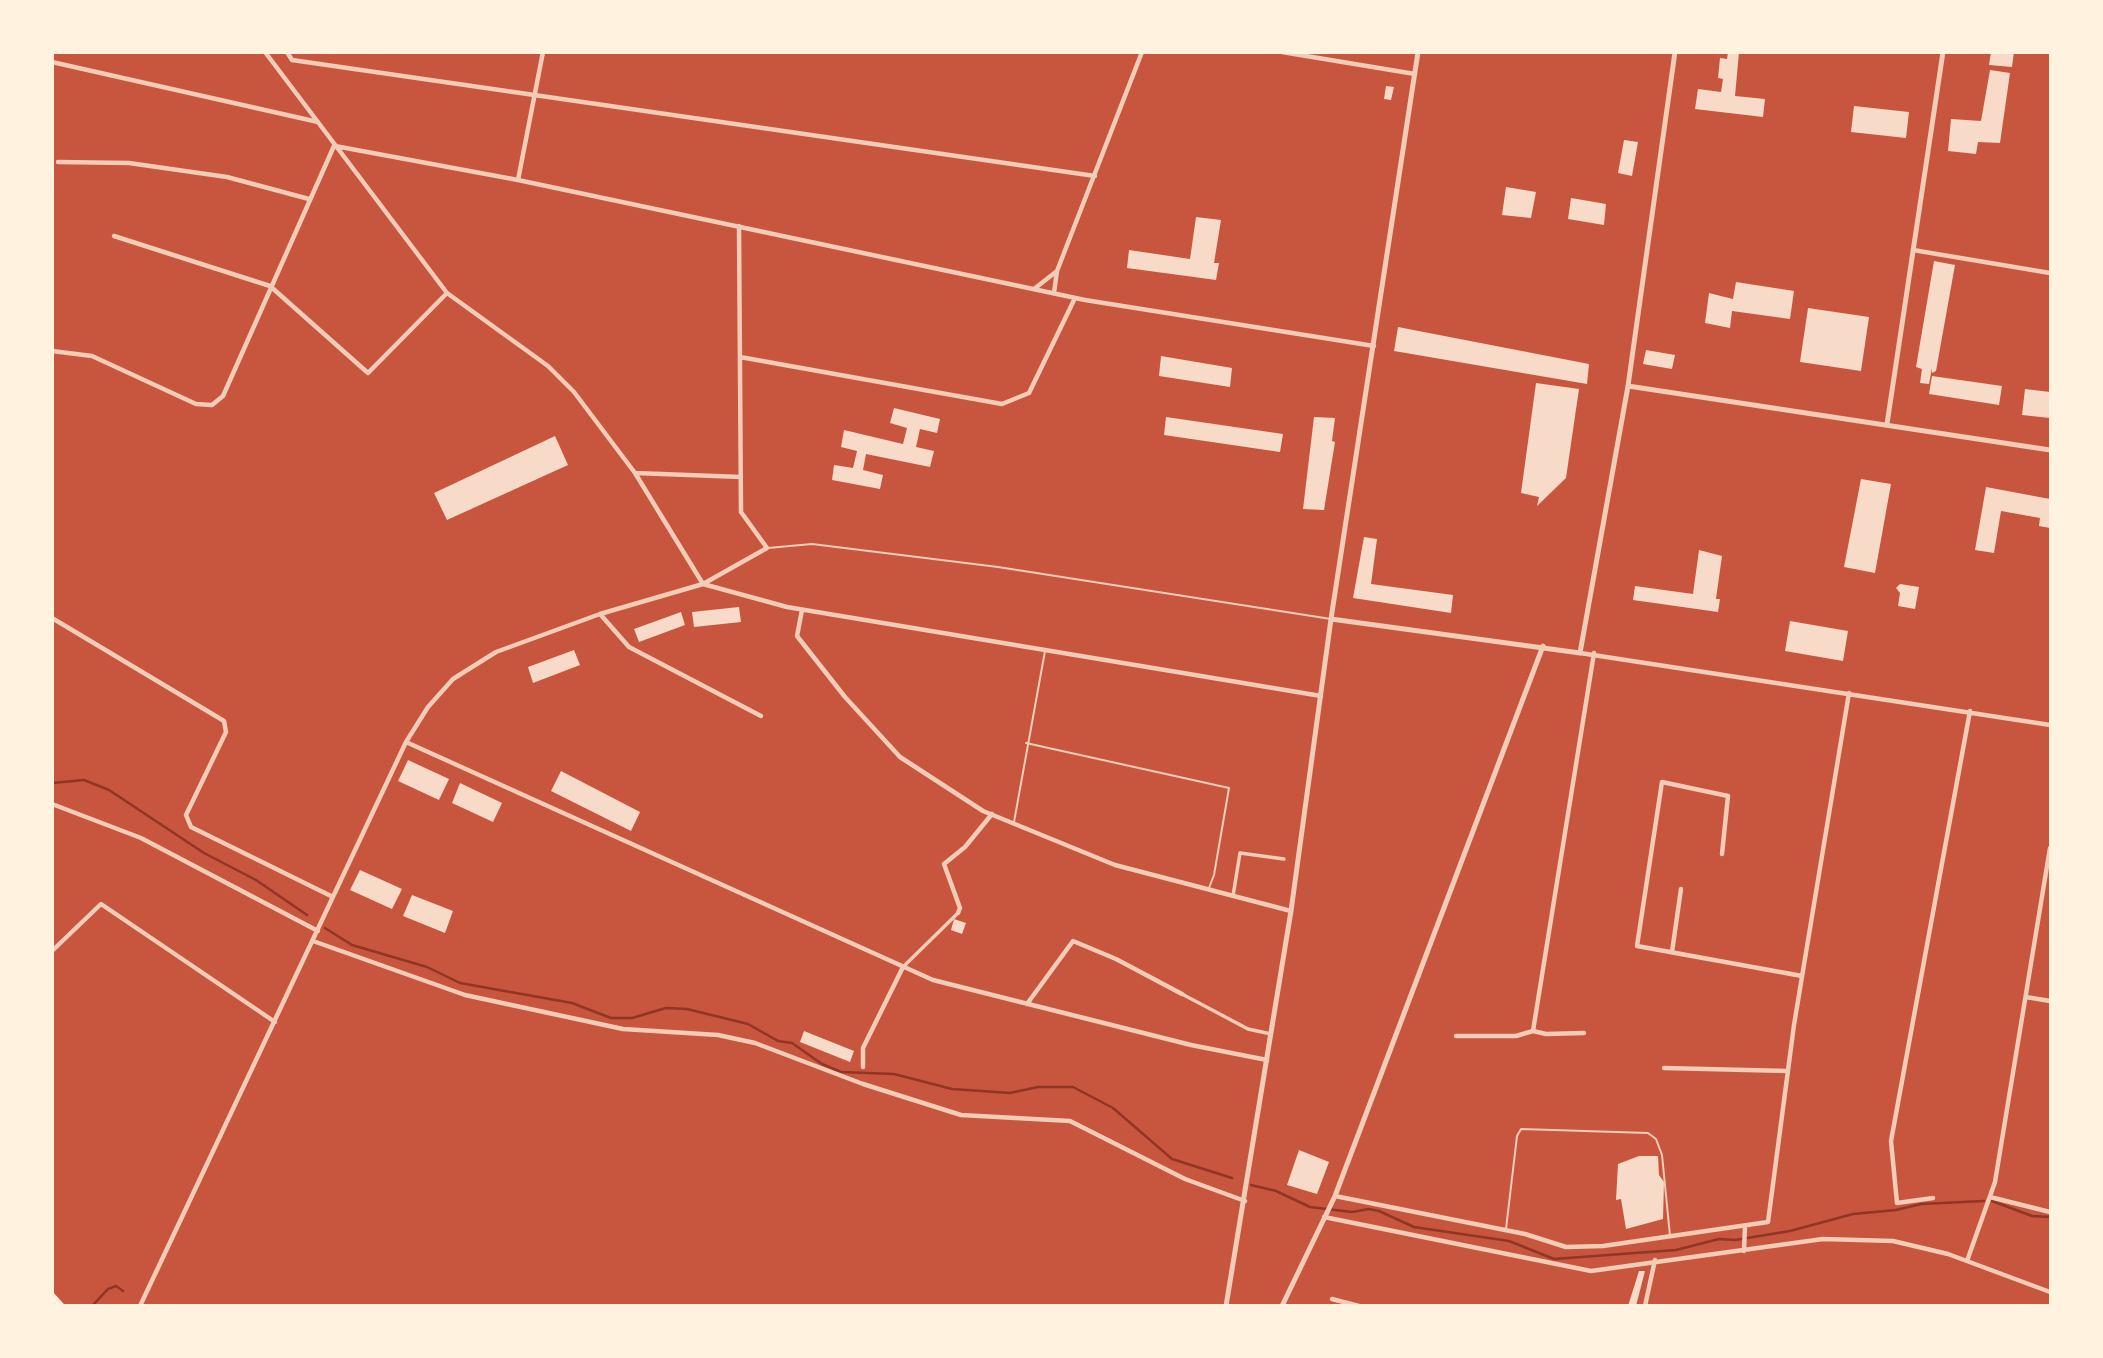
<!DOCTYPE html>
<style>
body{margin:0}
#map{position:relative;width:2103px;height:1358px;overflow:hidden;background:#c8553d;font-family:"PT Sans",sans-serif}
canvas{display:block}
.frame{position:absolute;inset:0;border:54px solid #fff3e0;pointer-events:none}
</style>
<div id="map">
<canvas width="2103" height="1358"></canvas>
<div class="frame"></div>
</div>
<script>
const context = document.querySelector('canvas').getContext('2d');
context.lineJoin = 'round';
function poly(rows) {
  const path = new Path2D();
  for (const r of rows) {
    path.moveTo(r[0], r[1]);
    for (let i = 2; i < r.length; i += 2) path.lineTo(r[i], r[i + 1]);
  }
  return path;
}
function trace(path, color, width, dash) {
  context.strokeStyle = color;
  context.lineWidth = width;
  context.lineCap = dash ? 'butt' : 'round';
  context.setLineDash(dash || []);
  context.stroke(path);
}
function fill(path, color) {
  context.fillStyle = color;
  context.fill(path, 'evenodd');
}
const stream = poly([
 [52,783,84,780,109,790,204,853,256,880,307,915],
 [325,928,352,945,427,967,460,983,572,1003,611,1018,632,1018,666,1008,687,1009,748,1024,778,1041,792,1043,822,1064,841,1072,894,1074,952,1089,1010,1093,1038,1087,1073,1087,1113,1108,1172,1159,1232,1178],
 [1251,1185,1276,1191,1310,1207,1352,1212,1369,1209,1379,1211,1414,1227,1509,1241,1554,1259,1676,1250,1719,1239,1735,1240,1790,1231,1853,1214,1896,1210,1921,1204,1984,1201],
 [1992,1201,2032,1216,2050,1217],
 [92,1306,108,1289,116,1286,123,1291]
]);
const building = poly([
 [1728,52,1739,52,1735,96,1765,99,1763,117,1695,109,1698,89,1721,92,1723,79,1718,78,1720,58,1727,59],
 [1991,52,2014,52,2012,67,1989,65],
 [1990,70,2010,73,2000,143,1978,142,1976,154,1948,151,1951,119,1981,121],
 [1386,86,1394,87,1391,100,1384,99],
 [1854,106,1909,112,1906,138,1851,132],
 [1624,140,1638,142,1632,176,1618,173],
 [1506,187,1536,192,1531,218,1502,215],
 [1571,198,1606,204,1604,225,1568,219],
 [1196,217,1221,220,1214,263,1219,263,1216,280,1127,268,1129,250,1190,259],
 [1934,261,1955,265,1936,371,1932,373,1932,368,1929,384,1920,383,1922,369,1916,367],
 [1736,282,1794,291,1790,319,1732,311,1730,328,1705,323,1709,293,1733,299],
 [1808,308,1869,317,1861,371,1800,362],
 [1398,327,1589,364,1587,384,1394,351],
 [1646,350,1675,355,1672,369,1643,364],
 [1161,356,1232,368,1230,387,1159,376],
 [1932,376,2002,386,1999,405,1929,394],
 [1536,383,1579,389,1566,478,1537,506,1539,497,1521,493],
 [2025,389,2050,392,2050,418,2022,415],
 [894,408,940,419,937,433,920,429,916,447,934,451,930,467,866,454,863,470,883,475,880,489,832,480,834,465,853,468,857,451,841,447,844,430,903,444,907,428,890,423],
 [1166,417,1283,434,1280,452,1164,435],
 [1314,417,1335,418,1332,441,1335,442,1324,510,1303,509],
 [555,436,568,465,447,520,434,493],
 [1861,479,1891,484,1875,573,1844,567],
 [1986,487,2050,499,2050,528,2039,526,2040,518,2001,511,1994,553,1975,550],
 [1364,537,1377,539,1371,584,1453,595,1451,613,1353,598],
 [1699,550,1722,556,1716,599,1720,599,1718,612,1633,600,1635,586,1693,594],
 [1900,584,1919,587,1915,609,1898,606,1900,593,1896,588],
 [739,607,741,622,694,627,692,612],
 [681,612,685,625,639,642,634,629],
 [1790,621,1848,631,1843,661,1785,651],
 [574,650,580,665,533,683,528,667],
 [408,760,449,779,439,800,398,781],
 [561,771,640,812,631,831,551,791],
 [460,783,502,803,493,822,452,803],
 [360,870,402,889,392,909,350,890],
 [412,895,453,911,445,933,403,916],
 [954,919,966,923,962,934,951,930],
 [804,1031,854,1051,850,1062,800,1042],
 [1299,1150,1329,1162,1317,1194,1287,1185],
 [1639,1156,1658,1156,1659,1175,1664,1182,1663,1219,1626,1229,1621,1199,1616,1200,1618,1164],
 [1639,1271,1645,1271,1636,1306,1628,1306]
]);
const service = poly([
 [768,548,812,544,998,567,1331,619],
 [1026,743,1229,788,1214,875,1209,888],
 [1014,822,1045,651],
 [1506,1229,1517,1136,1521,1129,1648,1133,1656,1139,1662,1155,1670,1236]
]);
const pedestrian = poly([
 [1233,896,1240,853,1284,859],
 [903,967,958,913],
 [1182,994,1248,1029,1271,1034]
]);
const minor = poly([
 [265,52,447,293,548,366,574,392,635,473,703,584,787,607,1321,696],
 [287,52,292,60,1095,176],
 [1282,52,1415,74],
 [52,62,318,122],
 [335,146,518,180,1085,300,1374,346],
 [58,162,129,163,227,177,309,199],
 [518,180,543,52],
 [114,236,270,286,368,373,447,293],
 [1913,250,2050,273],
 [1034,289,1057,271],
 [1054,293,1057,271,1142,52],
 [52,351,92,356,196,404,212,405,223,396,334,146],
 [740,357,1002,404,1029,393,1075,298],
 [635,473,741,477],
 [802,610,797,636,845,697,900,757,983,811,1115,865,1291,911],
 [600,614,629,647,761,716],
 [52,618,224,721,226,732,186,815,191,827,333,897],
 [1580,653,2050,725],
 [406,742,933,980,1191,1045,1267,1060],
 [52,804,141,838,318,931],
 [1722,854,1728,796,1662,782,1637,946,1802,976],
 [958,913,960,908,944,864,965,847,992,814],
 [313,941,465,995,623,1029,718,1035,755,1043,863,1084,961,1115,1070,1121,1185,1179,1245,1201],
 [52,951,101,904,275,1022],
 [1672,952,1681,889],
 [2026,997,2050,1001],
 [1027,1004,1073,941,1116,959,1182,994],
 [1533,1031,1546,1034,1584,1033],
 [1456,1036,1516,1036,1533,1031,1594,653],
 [863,1067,863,1048,903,967],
 [1664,1068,1788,1071],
 [1335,1196,1525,1234,1566,1247,1603,1246,1768,1222,1794,1025,1849,693],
 [1990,1197,2050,1212],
 [1933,1198,1897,1203,1891,1141,1970,711],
 [1324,1217,1591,1271,1823,1239,1893,1241,1948,1254,2050,1292],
 [1744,1251,1745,1226],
 [1967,1261,1995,1182,2050,848],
 [1332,1299,1359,1306],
 [140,1306,406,742,428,707,453,679,496,652,600,614,703,584,767,548,741,512,739,226],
 [1645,1306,1655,1260]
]);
const tertiary = poly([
 [1628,386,2050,450],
 [1887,424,1943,52],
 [1331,619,1580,653,1628,386,1675,52],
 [1226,1306,1291,911,1331,619,1418,52],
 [1282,1306,1335,1196,1543,646]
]);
const primary = poly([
 [52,1296,61,1306]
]);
trace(stream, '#8f3625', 2.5);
fill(building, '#f7dbc8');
trace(service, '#f1ccb7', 2);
trace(pedestrian, '#f1ccb7', 3.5);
trace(minor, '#f1ccb7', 4.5);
trace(tertiary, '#f1ccb7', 5);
trace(primary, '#fff3e0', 7);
</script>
